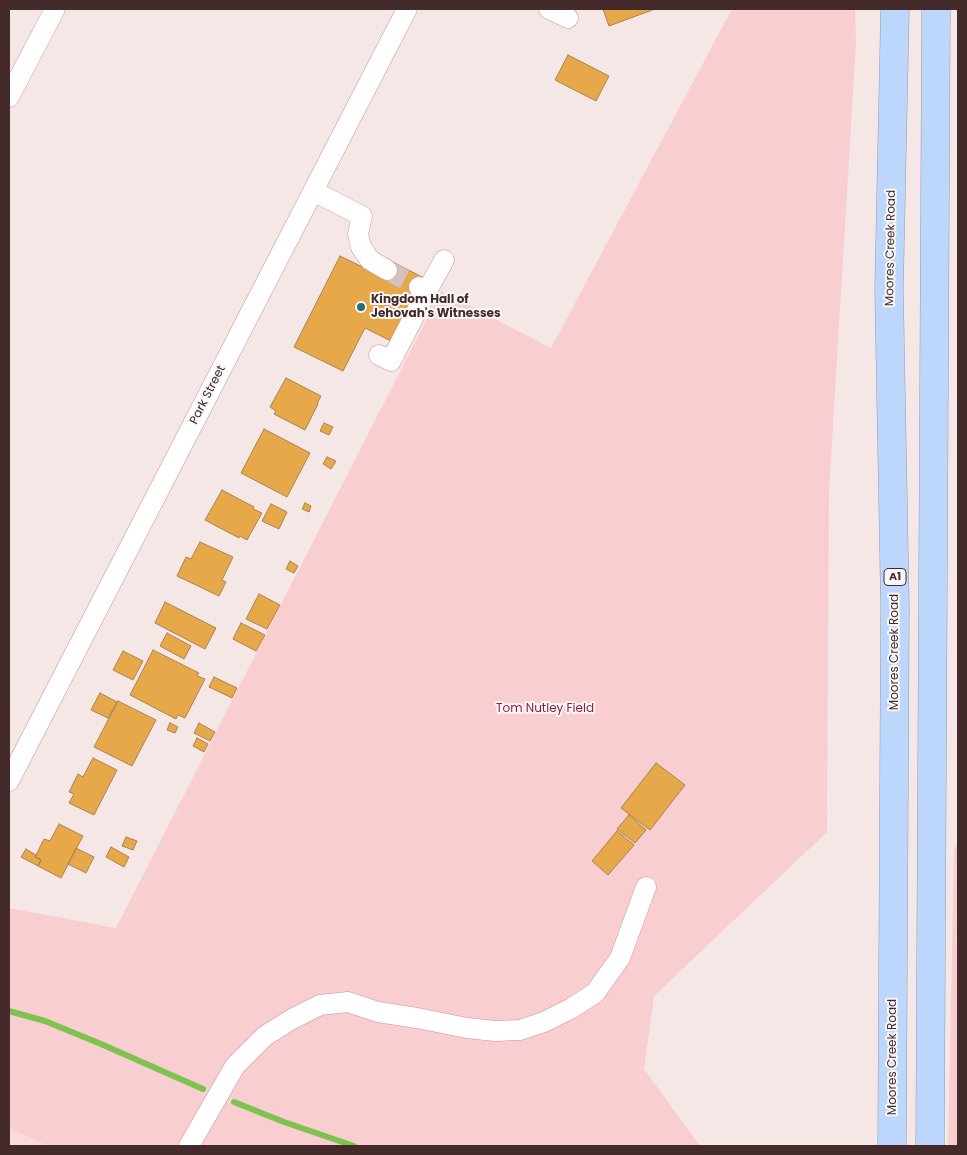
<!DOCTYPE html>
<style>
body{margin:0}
#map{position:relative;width:967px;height:1155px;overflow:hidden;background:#f6e7e7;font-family:Poppins,sans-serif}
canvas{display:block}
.frame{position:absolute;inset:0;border:10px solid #452a2c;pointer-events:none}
</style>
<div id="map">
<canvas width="967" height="1155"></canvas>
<div class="frame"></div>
</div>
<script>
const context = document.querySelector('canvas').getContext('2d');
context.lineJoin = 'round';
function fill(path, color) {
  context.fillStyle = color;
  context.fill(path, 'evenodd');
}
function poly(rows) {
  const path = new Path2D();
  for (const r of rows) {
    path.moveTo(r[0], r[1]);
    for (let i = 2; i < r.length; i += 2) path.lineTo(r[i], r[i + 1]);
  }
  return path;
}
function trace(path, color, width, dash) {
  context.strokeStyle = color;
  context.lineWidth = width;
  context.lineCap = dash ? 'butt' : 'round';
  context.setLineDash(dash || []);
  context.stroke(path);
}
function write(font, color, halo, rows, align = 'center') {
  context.font = font + ' Poppins,sans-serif';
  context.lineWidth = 4;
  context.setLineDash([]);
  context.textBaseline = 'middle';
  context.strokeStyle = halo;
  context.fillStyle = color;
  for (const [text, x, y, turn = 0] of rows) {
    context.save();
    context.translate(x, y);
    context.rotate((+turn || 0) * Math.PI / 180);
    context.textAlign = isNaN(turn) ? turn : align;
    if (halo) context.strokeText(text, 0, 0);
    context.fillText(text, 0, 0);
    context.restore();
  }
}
const built = poly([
 [9,1128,48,1146,9,1146]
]);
const green = poly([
 [732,9,855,9,856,43,829,492,827,832,654,996,644,1069,700,1146,48,1146,9,1128,9,908,116,928,441,291,551,348],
 [958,841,958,1146,948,1146,954,851]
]);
const stream = poly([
 [9,1011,45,1021,101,1044,203,1089],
 [234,1102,284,1122,354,1146]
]);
const building = poly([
 [603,9,655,9,609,26,603,9],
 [568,55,609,76,596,101,555,80,568,55],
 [340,256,383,277,391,261,424,278,391,341,365,328,343,371,294,347,340,256],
 [286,378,321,396,317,404,318,404,305,430,274,414,276,411,270,407,286,378],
 [324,423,333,427,329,435,320,431,324,423],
 [264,429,310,453,287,497,241,473,264,429],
 [327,457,336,461,331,469,323,464,327,457],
 [222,490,254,507,253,509,262,513,247,540,240,536,239,538,205,520,222,490],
 [305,503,311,506,309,512,302,509,305,503],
 [271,504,287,512,279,529,262,521,271,504],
 [200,542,233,557,222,580,226,582,219,596,177,576,186,557,191,559,200,542],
 [290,561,298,566,294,573,286,569,290,561],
 [259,594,280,605,267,629,246,619,259,594],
 [165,602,216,628,205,649,155,623,165,602],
 [241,623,265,635,256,651,233,639,241,623],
 [167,633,191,646,184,659,160,646,167,633],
 [153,650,199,673,197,676,205,679,185,718,178,715,176,719,130,695,153,650],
 [123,651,143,661,133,680,113,670,123,651],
 [214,677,237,688,232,698,209,687,214,677],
 [100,693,117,702,108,718,91,710,100,693],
 [118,701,156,720,132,766,94,747,118,701],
 [170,723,178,727,175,733,167,730,170,723],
 [199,723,215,732,210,741,194,733,199,723],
 [197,738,208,744,204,752,193,746,197,738],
 [93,758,117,770,94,815,69,803,74,794,69,792,78,774,83,777,93,758],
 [656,763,685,785,650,830,621,808,656,763],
 [629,815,646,830,635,843,617,829,629,815],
 [59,824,83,836,61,878,38,866,41,860,35,857,44,839,50,841,59,824],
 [617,831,634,845,608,875,592,861,617,831],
 [126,837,137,841,133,850,122,846,126,837],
 [111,847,129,857,124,867,106,857,111,847],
 [76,848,94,857,86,873,68,864,76,848],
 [26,849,36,855,35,857,41,860,38,866,21,857,26,849]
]);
const minorTunnel = poly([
 [387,270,419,287]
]);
const minor = poly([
 [549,9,568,18],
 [9,97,55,9],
 [313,191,362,216,358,234,361,247,370,260,387,270],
 [427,291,444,260],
 [379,355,391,361,427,291,419,287],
 [9,781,407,9],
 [189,1146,235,1066,265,1036,292,1019,320,1005,348,1002,378,1012,417,1018,467,1028,495,1031,520,1030,544,1022,572,1008,595,993,620,958,646,887]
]);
const highway = poly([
 [892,1146,895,607,889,289,895,9],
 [930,1146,936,9]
]);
const markers = [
 [361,307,5,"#257070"]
];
const shields = [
 [895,577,22]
];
const shieldNames = [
 ["A1",895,577]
];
const streetNames = [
 ["Moores Creek Road",891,248,-89],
 ["Park Street",208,395,-63],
 ["Moores Creek Road",895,652,-90],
 ["Moores Creek Road",893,1057,-90]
];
const poiNames = [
 ["Kingdom Hall of",371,300],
 ["Jehovah's Witnesses",371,314]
];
const parkNames = [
 ["Tom Nutley Field",545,709]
];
fill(built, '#fbdadc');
fill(green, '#f9ced0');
trace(stream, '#7ec34f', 6);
fill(building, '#e7a849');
trace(building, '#a78351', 1);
trace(minorTunnel, '#d3c1c2', 20, [20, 10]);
trace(minor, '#d08e93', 21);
trace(highway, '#929ab3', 29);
trace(minor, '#fff', 20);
trace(highway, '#bcd7fb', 28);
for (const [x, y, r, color] of markers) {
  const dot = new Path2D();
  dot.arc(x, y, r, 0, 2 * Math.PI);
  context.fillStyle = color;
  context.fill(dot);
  trace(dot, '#f8f8f8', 2);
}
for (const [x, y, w] of shields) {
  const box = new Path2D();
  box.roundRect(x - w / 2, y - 8.5, w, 17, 4);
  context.fillStyle = '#f8f8f8';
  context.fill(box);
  trace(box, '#452a2c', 1);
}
write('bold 11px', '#452a2c', null, shieldNames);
write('12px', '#452a2c', '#f8f8f8', streetNames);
write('bold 12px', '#452a2c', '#f8f8f8', poiNames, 'left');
write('12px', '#961b36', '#f8f8f8', parkNames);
</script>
